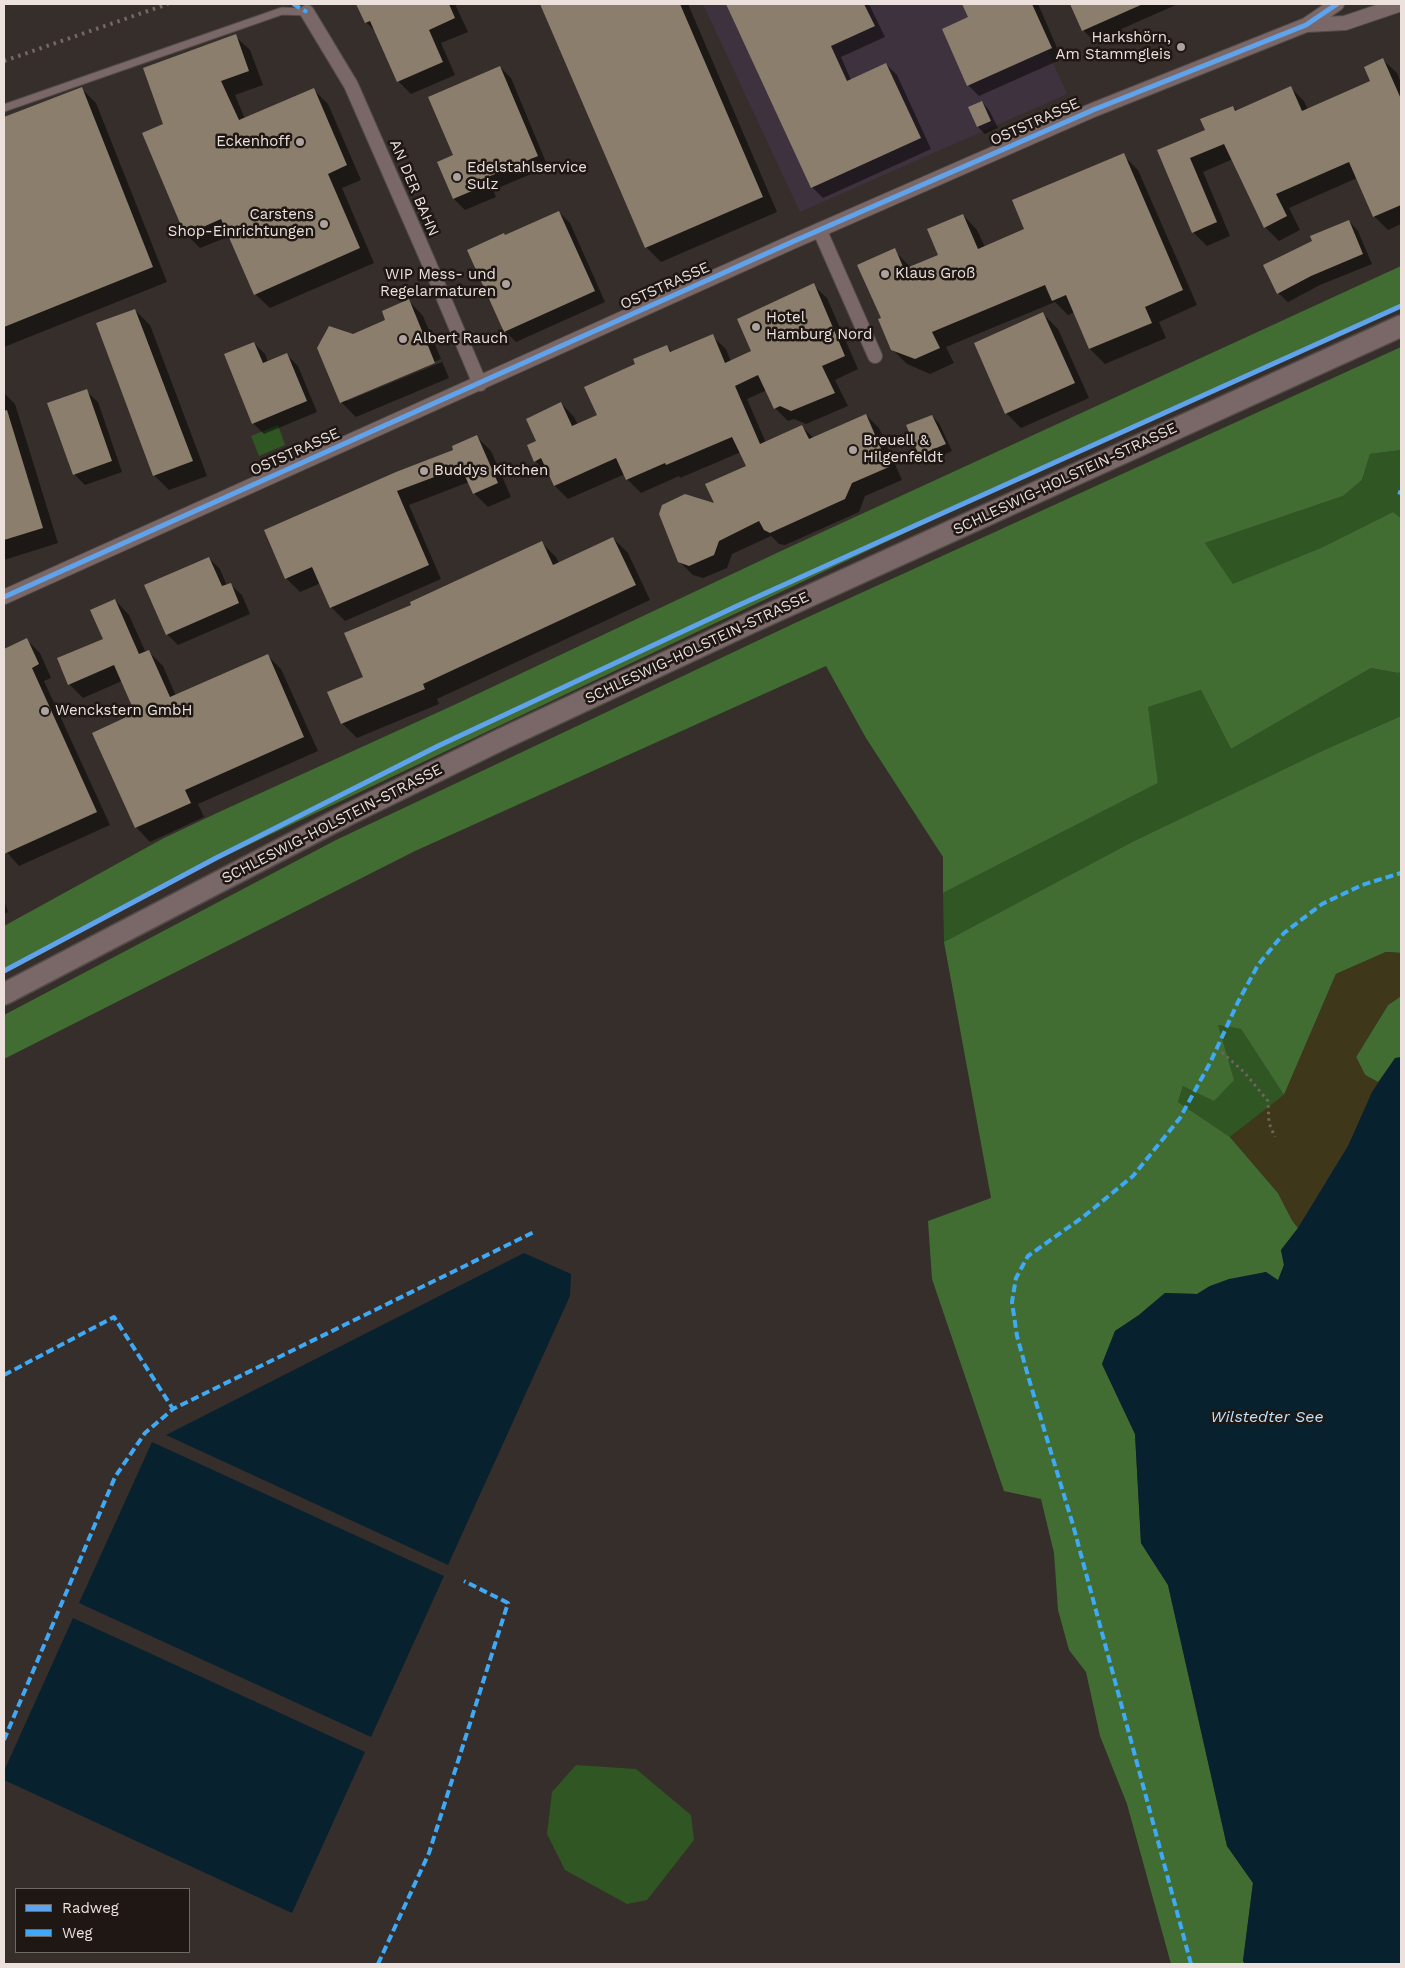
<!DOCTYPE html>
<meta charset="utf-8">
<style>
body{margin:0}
#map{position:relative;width:1405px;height:1968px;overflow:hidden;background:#362e2a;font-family:"Work Sans",sans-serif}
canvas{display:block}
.frame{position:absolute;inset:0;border:5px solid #ece1dc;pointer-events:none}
.legend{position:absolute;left:15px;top:1888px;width:175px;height:65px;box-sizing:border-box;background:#1e1713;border:1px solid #706863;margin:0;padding:6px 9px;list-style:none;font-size:15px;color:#ece1dc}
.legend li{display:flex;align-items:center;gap:10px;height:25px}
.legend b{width:25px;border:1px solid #706863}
</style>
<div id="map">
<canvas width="1405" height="1968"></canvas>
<div class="frame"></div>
<ul class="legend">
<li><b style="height:6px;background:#60a3ed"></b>Radweg</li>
<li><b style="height:6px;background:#3fa9f5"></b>Weg</li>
</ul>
</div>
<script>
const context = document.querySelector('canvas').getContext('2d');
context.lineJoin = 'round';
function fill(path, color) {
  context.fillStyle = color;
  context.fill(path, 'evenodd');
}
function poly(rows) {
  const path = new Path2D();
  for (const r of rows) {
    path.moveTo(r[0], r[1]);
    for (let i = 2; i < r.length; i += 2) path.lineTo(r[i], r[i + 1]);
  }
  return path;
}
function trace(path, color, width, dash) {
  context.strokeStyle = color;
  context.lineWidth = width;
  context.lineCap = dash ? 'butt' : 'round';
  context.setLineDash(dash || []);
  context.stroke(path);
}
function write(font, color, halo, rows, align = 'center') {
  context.font = font + ' "Work Sans",sans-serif';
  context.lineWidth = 5;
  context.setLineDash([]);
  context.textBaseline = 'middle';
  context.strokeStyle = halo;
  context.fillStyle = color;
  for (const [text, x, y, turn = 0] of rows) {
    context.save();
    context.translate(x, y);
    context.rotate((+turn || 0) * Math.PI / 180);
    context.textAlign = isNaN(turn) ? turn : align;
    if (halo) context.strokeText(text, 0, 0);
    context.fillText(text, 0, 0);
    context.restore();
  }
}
const industrial = poly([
 [703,4,1027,4,1067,94,800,212]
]);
const green = poly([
 [278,425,285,445,259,456,251,436],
 [1401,450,1401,518,1393,512,1323,547,1233,585,1205,543,1343,496,1362,480,1370,454],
 [1371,668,1398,673,1401,672,1401,716,1322,751,1134,841,944,942,943,893,1158,783,1147,707,1201,690,1231,749],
 [1218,1025,1241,1029,1284,1095,1230,1137,1178,1102,1183,1086],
 [576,1765,636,1769,691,1815,694,1840,647,1900,627,1904,565,1870,547,1834,552,1792]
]);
const forest = poly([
 [1401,266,1401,304,1048,465,158,888,4,970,4,926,164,838,219,812,454,705,781,551],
 [1401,347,1401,450,1370,454,1362,480,1343,496,1205,543,1233,584,1323,547,1393,512,1401,518,1401,672,1398,673,1371,668,1231,749,1201,690,1148,707,1158,783,943,893,943,857,866,738,826,666,415,851,4,1059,4,1015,336,840,795,623],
 [1401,716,1401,953,1386,952,1336,974,1284,1095,1241,1029,1218,1025,1234,1080,1214,1101,1183,1086,1178,1102,1230,1137,1278,1193,1292,1220,1298,1228,1281,1250,1284,1265,1278,1281,1266,1272,1210,1286,1197,1294,1165,1293,1139,1315,1115,1331,1102,1364,1135,1434,1141,1543,1168,1585,1227,1846,1253,1883,1243,1961,1245,1964,1171,1964,1127,1804,1100,1736,1086,1672,1069,1650,1058,1610,1054,1553,1041,1499,1004,1491,932,1279,928,1221,991,1198,944,942,1134,841,1322,751],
 [1401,996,1401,1057,1395,1059,1378,1082,1365,1075,1356,1057,1388,1005]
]);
const sand = poly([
 [1386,952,1401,953,1401,996,1388,1005,1356,1057,1365,1075,1378,1082,1348,1146,1298,1228,1292,1220,1278,1193,1230,1137,1284,1095,1336,974]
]);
const water = poly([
 [1401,1057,1401,1964,1245,1964,1243,1961,1253,1883,1227,1846,1168,1585,1141,1543,1135,1434,1102,1364,1115,1331,1139,1315,1165,1293,1197,1294,1210,1286,1229,1279,1266,1272,1278,1280,1284,1265,1281,1250,1298,1228,1348,1146,1372,1092,1395,1058],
 [524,1253,571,1274,570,1296,448,1565,166,1435],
 [152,1442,444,1576,371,1737,79,1603],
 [73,1618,365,1752,292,1913,4,1780,4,1771]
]);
const shadow = poly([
 [358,4,455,4,468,32,441,43,455,75,411,94,398,81,378,34,366,22],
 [542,4,688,4,777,212,661,262,646,247],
 [728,4,869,4,885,37,841,57,851,80,886,64,897,75,931,149,823,198,812,187],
 [963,4,1038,4,1062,59,979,96,968,85,970,18],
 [1071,4,1178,4,1094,41,1083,30],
 [235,36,250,50,263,85,235,95,245,119,314,90,328,104,361,180,342,188,374,263,270,308,255,294,230,236,200,248,186,234,164,125],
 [1383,60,1397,73,1401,83,1401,224,1388,230,1374,216,1357,178,1289,208,1300,230,1279,241,1265,227,1233,159,1203,172,1230,236,1207,246,1193,232,1159,151,1207,131,1233,107,1237,111,1290,87,1304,101,1308,110,1372,82],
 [500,67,511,78,548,167,493,190,496,197,465,210,454,199,454,156],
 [81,88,96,103,167,282,4,347,4,119],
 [982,102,989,110,998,128,985,134,978,127,969,108],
 [1123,155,1138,170,1197,305,1159,322,1166,338,1105,364,1090,349,1075,312,1068,315,1055,302,946,347,954,363,930,374,907,364,892,349,883,319,894,250,911,268,939,256,963,215,977,230,985,247,1026,230],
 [559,212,570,223,605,302,516,342,505,331,506,236],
 [1349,221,1358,231,1372,264,1320,285,1288,302,1278,293,1314,242],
 [813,285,827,298,858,369,835,380,848,406,806,424,794,419,788,421,775,408,767,390,747,399,766,443,802,427,814,438,866,415,879,428,902,480,865,496,859,512,785,545,779,544,771,536,732,554,727,568,703,578,693,575,679,561,716,505,747,466,741,452,680,478,679,476,641,493,627,479,625,474,568,499,555,486,549,474,535,461,538,441,561,403,574,417,578,425,599,416,636,365,667,346,673,353,712,336,726,349,731,362,753,352],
 [409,301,423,316,449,378,356,417,341,402,353,335,387,321],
 [441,359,442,362,347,401,347,399],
 [135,310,150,325,207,476,169,490,154,475],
 [1043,314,1058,329,1089,398,1021,428,1006,413],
 [254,343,265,354,268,362,287,355,298,366,317,412,264,434,253,423],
 [86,391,98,402,122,472,85,485,74,474],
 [4,393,15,404,58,543,4,560],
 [932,416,939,423,952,451,927,462,920,455,908,426],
 [477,437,491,451,511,497,488,507,474,493,469,482,409,505,441,579,345,621,331,607,321,583,300,592,286,578,266,531,455,450],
 [613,538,628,553,650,600,437,699,439,704,357,738,342,723,412,606,541,542,556,557,559,563],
 [209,558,220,569,227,586,230,584,242,595,250,614,178,645,167,634],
 [115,600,129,615,146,653,149,652,163,666,176,696,267,655,281,669,318,751,198,804,204,817,150,842,136,827,136,714,122,681,83,698,69,684,104,639],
 [27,640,40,653,51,678,44,681,110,825,19,866,4,849,4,650],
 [4,900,8,912,4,914]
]);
const building = poly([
 [356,4,449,4,455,18,429,30,443,62,397,82,370,21,365,23],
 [540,4,680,4,763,197,645,248],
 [726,4,864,4,875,26,831,46,847,81,886,63,921,138,811,188],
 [962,4,1032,4,1052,48,967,86,942,29,968,17],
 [1070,4,1143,4,1082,31],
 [236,34,249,71,221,81,239,120,314,88,347,165,328,174,360,248,254,295,221,219,185,235,142,133,163,124,143,68],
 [1383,58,1401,99,1401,205,1373,217,1349,162,1276,194,1287,216,1264,228,1224,144,1190,158,1217,222,1192,233,1157,150,1205,130,1200,119,1233,106,1235,111,1291,86,1302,111,1370,81,1364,67],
 [500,66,538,156,483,179,486,185,453,199,437,162,453,155,428,97],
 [82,87,153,267,4,327,4,117],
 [982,101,991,121,977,127,968,107],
 [1124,153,1183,290,1145,307,1152,323,1089,349,1066,295,1052,301,1045,285,932,332,940,348,915,359,891,350,878,319,881,318,857,265,895,248,904,269,938,255,927,229,963,214,978,249,1024,229,1012,200],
 [559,211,595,291,504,332,467,250,504,233,505,235],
 [1349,220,1363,254,1311,276,1277,294,1263,265,1312,241,1310,236],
 [814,283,845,356,822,366,835,393,791,411,780,406,774,409,758,375,735,386,760,444,802,425,809,439,866,414,889,467,852,483,845,499,770,533,764,530,759,521,719,541,714,555,689,566,678,562,659,514,662,505,685,494,714,503,705,484,746,466,732,437,666,465,665,463,626,480,616,458,554,486,541,458,534,462,527,445,536,441,526,419,561,402,572,426,597,415,584,387,635,364,633,359,667,345,670,352,713,334,725,363,751,351,737,319],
 [409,299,435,363,340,403,317,348,329,326,353,334,385,320,382,311],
 [135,309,193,461,153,476,96,323],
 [1043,312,1075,383,1005,414,974,343],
 [254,342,263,363,287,353,307,401,252,424,224,354],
 [87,389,112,461,73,475,47,403],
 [7,410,43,528,4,540,4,411],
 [932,415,946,444,919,455,906,425],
 [477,435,498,483,473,494,461,467,397,491,429,565,330,608,312,567,285,579,264,530,396,472,453,450,452,446],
 [613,537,636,585,423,684,425,689,341,724,327,692,363,677,344,633,411,605,410,602,542,541,553,565],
 [209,557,222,586,231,583,239,603,166,635,144,585],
 [115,599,139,654,149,650,170,697,268,654,304,737,185,790,191,803,135,828,92,733,135,713,114,665,68,685,57,658,103,639,90,610],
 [27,638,39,664,32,668,97,812,4,854,4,649]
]);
const path = poly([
 [1217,1048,1244,1072,1268,1101,1269,1123,1275,1137]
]);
const lane = poly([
 [4,108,282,11,307,12]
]);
const street = poly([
 [307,12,351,85,428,261,480,384],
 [1307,25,1345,23,1401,4],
 [820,231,875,356],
 [4,597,792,242,1093,110,1306,25,1337,4]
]);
const primary = poly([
 [4,994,347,815,502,739,750,623,1401,326]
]);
const rail = poly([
 [4,61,168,4]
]);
const quiet = poly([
 [293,4,307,12],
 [1398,492,1401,493],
 [4,1375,114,1317,173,1409],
 [4,1740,115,1477,145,1433,173,1409,534,1232],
 [378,1964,429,1853,508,1603,464,1581],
 [1191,1964,1073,1525,1028,1376,1017,1336,1012,1302,1016,1278,1028,1256,1083,1217,1133,1176,1180,1118,1210,1063,1238,1002,1258,965,1284,933,1322,904,1362,885,1401,873]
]);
const cycleway = poly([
 [4,597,792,242,1093,110,1306,25,1337,4],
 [4,971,216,858,438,746,737,606,1401,306]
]);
const markers = [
 [1181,47,5,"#aca29e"],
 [300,142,5,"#aca29e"],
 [457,177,5,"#aca29e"],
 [324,224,5,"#aca29e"],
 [885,274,5,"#aca29e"],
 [506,284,5,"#aca29e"],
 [756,327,5,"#aca29e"],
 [403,339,5,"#aca29e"],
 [853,450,5,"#aca29e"],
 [424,471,5,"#aca29e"],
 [45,711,5,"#aca29e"]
];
const poiNames = [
 ["Harkshörn,",1171,38,"right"],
 ["Am Stammgleis",1171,55,"right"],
 ["Eckenhoff",290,142,"right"],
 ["Edelstahlservice",467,168],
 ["Sulz",467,185],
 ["Carstens",314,215,"right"],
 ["Shop-Einrichtungen",314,232,"right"],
 ["Klaus Groß",895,274],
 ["WIP Mess- und",496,275,"right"],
 ["Regelarmaturen",496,292,"right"],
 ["Hotel",766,318],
 ["Hamburg Nord",766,335],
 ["Albert Rauch",413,339],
 ["Breuell &",863,441],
 ["Hilgenfeldt",863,458],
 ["Buddys Kitchen",434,471],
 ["Wenckstern GmbH",55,711]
];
const streetNames = [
 ["OSTSTRASSE",1035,122,-24],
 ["AN DER BAHN",414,188,67],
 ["OSTSTRASSE",665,286,-24],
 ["OSTSTRASSE",295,452,-24],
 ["SCHLESWIG-HOLSTEIN-STRASSE",1065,479,-25],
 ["SCHLESWIG-HOLSTEIN-STRASSE",697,648,-25],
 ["SCHLESWIG-HOLSTEIN-STRASSE",332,824,-27]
];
const waterNames = [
 ["Wilstedter See",1267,1417]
];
fill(industrial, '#3f323f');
fill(green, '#305623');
fill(forest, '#416d32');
fill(sand, '#3f371a');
fill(water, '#08212f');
fill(shadow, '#0007');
fill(building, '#8c7e6d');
trace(lane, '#524b47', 9);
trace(street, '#524b47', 16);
trace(primary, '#524b47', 24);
trace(path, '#706462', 3, [2.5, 4]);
trace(lane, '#7a6869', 7);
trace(street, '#7a6869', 14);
trace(primary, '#7a6768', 21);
trace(rail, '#746766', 4, [2.5, 5]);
trace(quiet, '#3fa9f5', 4, [8, 4]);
trace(cycleway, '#60a3ed', 5);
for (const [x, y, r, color] of markers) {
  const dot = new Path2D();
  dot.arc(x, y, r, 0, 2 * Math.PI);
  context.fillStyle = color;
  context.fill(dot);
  trace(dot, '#1e1713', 2);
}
write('15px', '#ece1dc', '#1e1713', poiNames, 'left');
write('15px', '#ece1dc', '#1e1713', streetNames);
write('italic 16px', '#b9e3fe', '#1e1713', waterNames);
</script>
